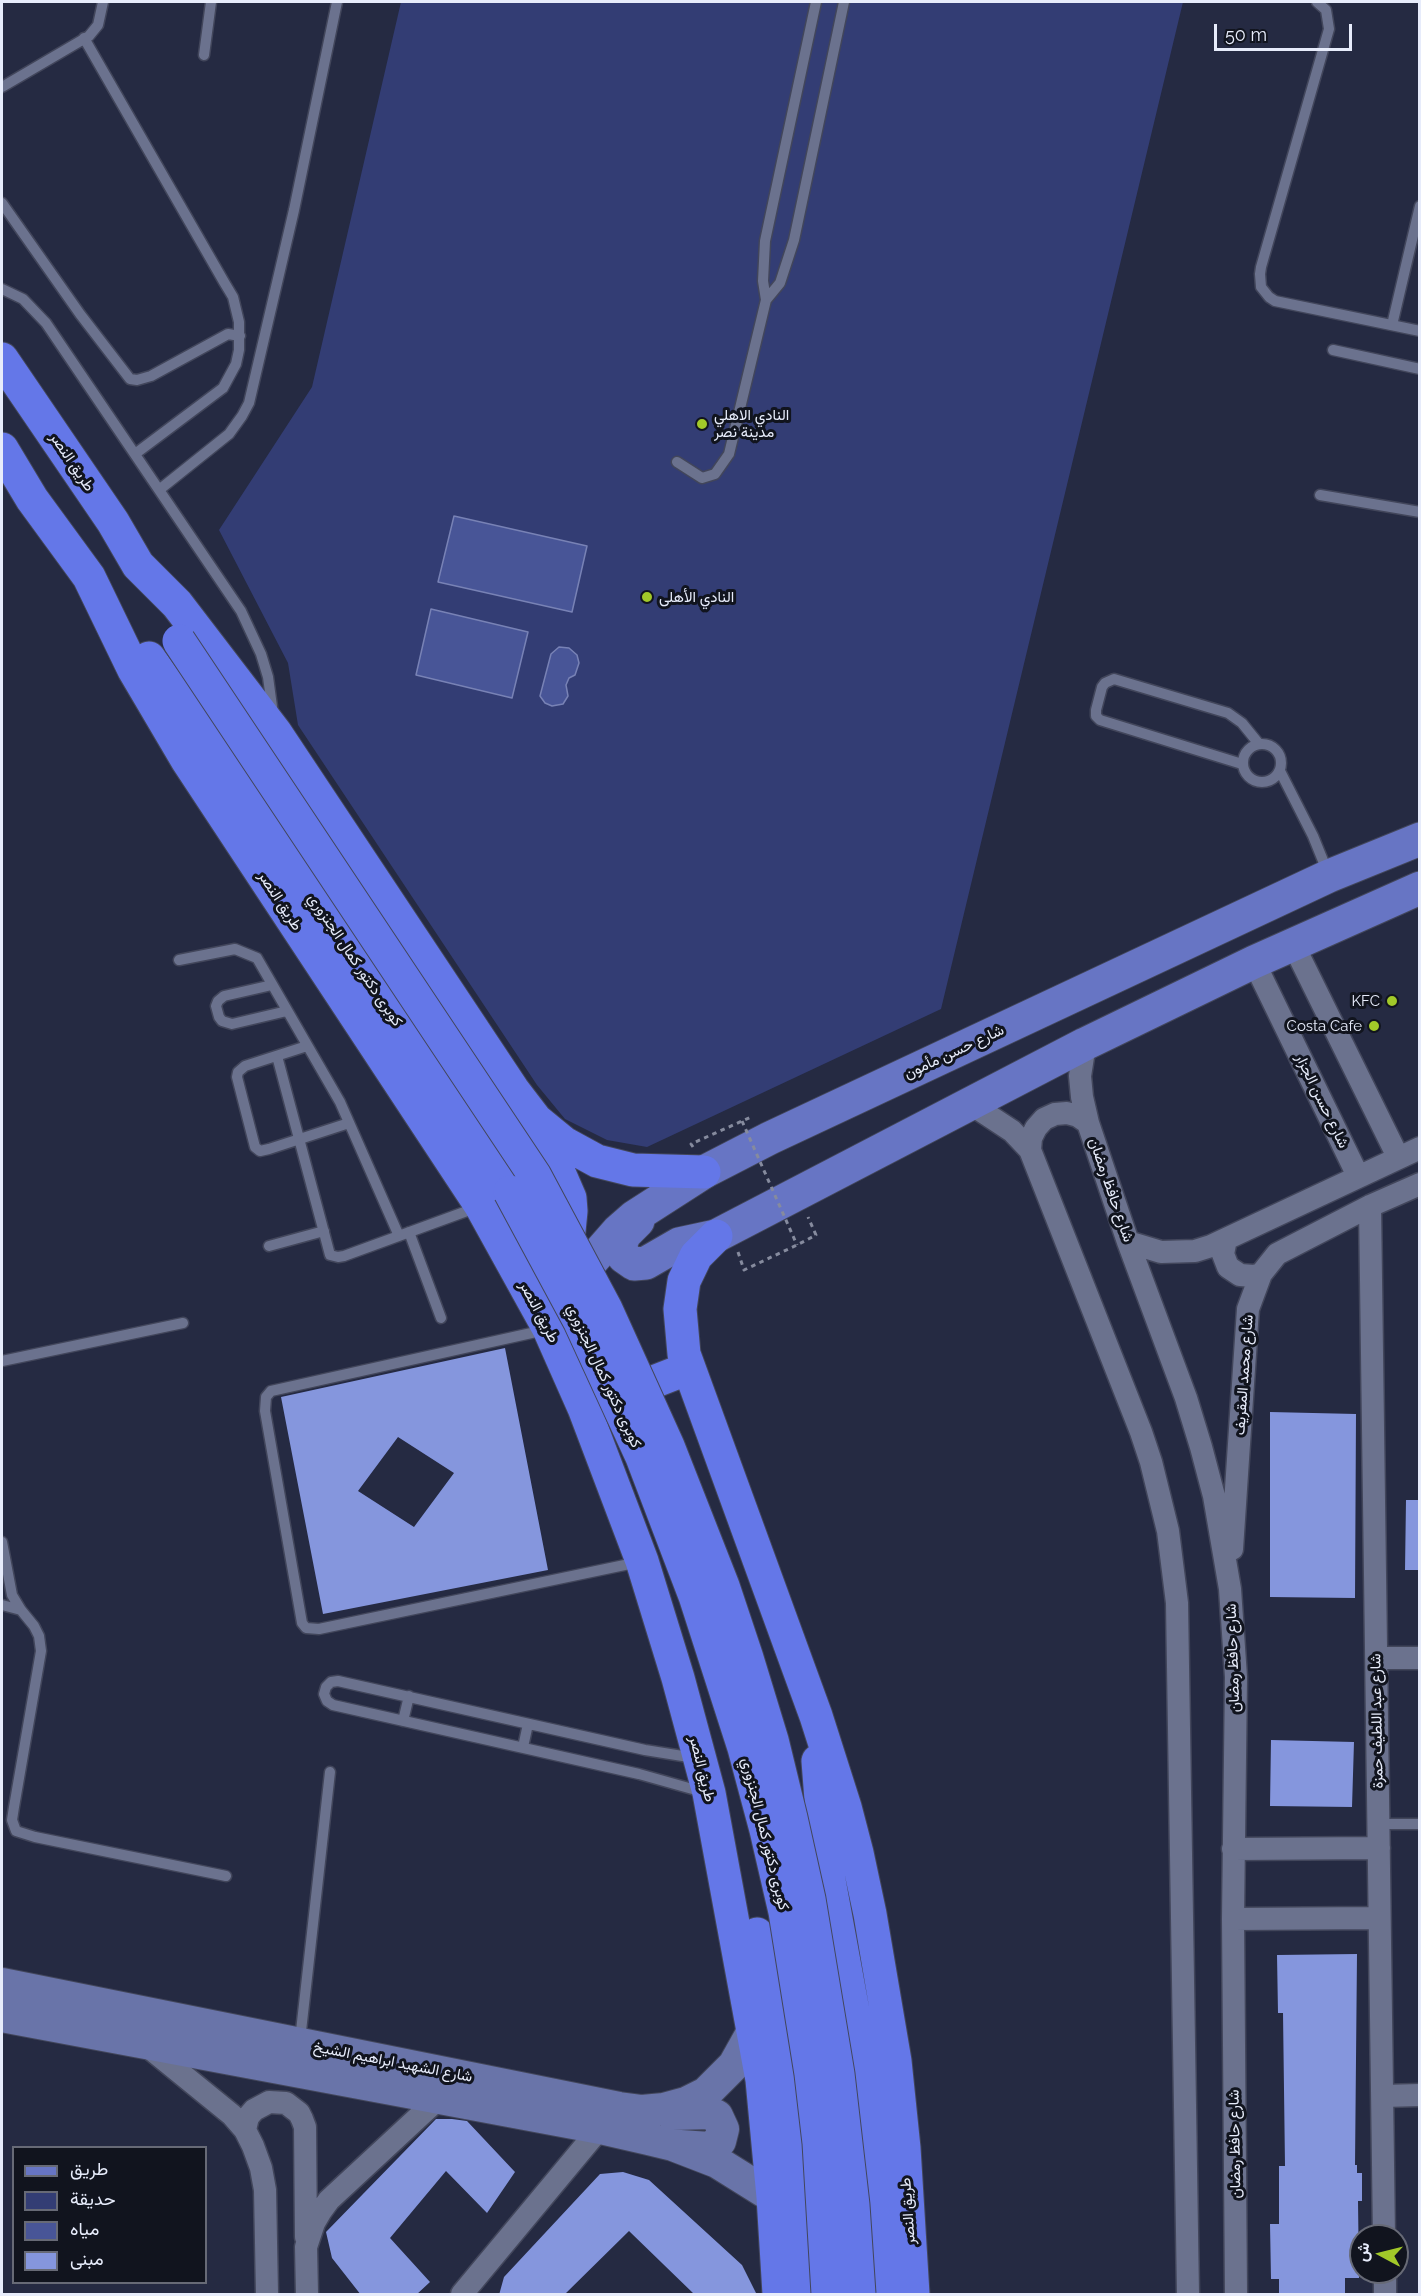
<!DOCTYPE html>
<meta charset="utf-8">
<style>
body{margin:0}
#map{position:relative;width:1421px;height:2296px;overflow:hidden;background:#252a42;font-family:Raleway,Vazirmatn,sans-serif}
canvas{display:block}
.frame{position:absolute;inset:0;border:3px solid #e7ecfb;pointer-events:none}
.legend{position:absolute;left:12px;top:2146px;width:195px;height:138px;box-sizing:border-box;background:#11141e;border:2px solid #676a76;margin:0;padding:8px 10px;list-style:none;font-size:18px;color:#e7ecfb}
.legend li{display:flex;align-items:center;gap:12px;height:30px}
.legend b{width:30px;border:2px solid #676a76}
.north{position:absolute;left:1349px;top:2224px;width:60px;height:60px;box-sizing:border-box;background:#11141e;border:2px solid #676a76;border-radius:50%;rotate:277deg;font-size:16px;font-weight:700;line-height:24px;text-align:center;color:#e7ecfb}
.north::after{content:'';display:block;margin:auto;width:21px;height:27px;background:#a2c929;clip-path:polygon(50% 0,100% 100%,50% 72%,0 100%)}
.scale{position:absolute;left:1214px;top:24px;width:138px;height:27px;box-sizing:border-box;border:3px solid #e7ecfb;border-top:0;padding-left:8px;font-size:18px;line-height:21px;white-space:nowrap;color:#e7ecfb;-webkit-text-stroke:4px #11141e;paint-order:stroke}
</style>
<div id="map">
<canvas width="1421" height="2296"></canvas>
<div class="frame"></div>
<ul class="legend">
<li><b style="height:8px;background:#6775c4"></b>طريق</li>
<li><b style="height:16px;background:#333d74"></b>حديقة</li>
<li><b style="height:16px;background:#485597"></b>مياه</li>
<li><b style="height:16px;background:#8596dd"></b>مبنى</li>
</ul>
<div class="north">ش</div>
<div class="scale">50 m</div>
</div>
<script>
const context = document.querySelector('canvas').getContext('2d');
context.lineJoin = 'round';
function fill(path, color) {
  context.fillStyle = color;
  context.fill(path, 'evenodd');
}
function poly(rows) {
  const path = new Path2D();
  for (const r of rows) {
    if (r.length === 3) {
      path.moveTo(r[0] + r[2], r[1]);
      path.arc(r[0], r[1], r[2], 0, 2 * Math.PI);
      continue;
    }
    path.moveTo(r[0], r[1]);
    for (let i = 2; i < r.length; i += 2) path.lineTo(r[i], r[i + 1]);
  }
  return path;
}
function trace(path, color, width, dash) {
  context.strokeStyle = color;
  context.lineWidth = width;
  context.lineCap = dash ? 'butt' : 'round';
  context.setLineDash(dash || []);
  context.stroke(path);
}
function write(font, color, halo, rows, align = 'center') {
  context.font = font + ' Raleway,Vazirmatn,sans-serif';
  context.lineWidth = 6;
  context.setLineDash([]);
  context.textBaseline = 'middle';
  context.strokeStyle = halo;
  context.fillStyle = color;
  for (const [text, x, y, turn = 0] of rows) {
    context.save();
    context.translate(x, y);
    context.rotate((+turn || 0) * Math.PI / 180);
    context.textAlign = isNaN(turn) ? turn : align;
    if (halo) context.strokeText(text, 0, 0);
    context.fillText(text, 0, 0);
    context.restore();
  }
}
const green = poly([
 [401,2,1183,2,941,1009,647,1147,607,1140,565,1119,537,1085,298,725,288,663,219,530,312,387]
]);
const water = poly([
 [454,516,587,546,572,612,438,582,454,516],
 [431,609,528,632,512,698,416,675,431,609],
 [559,647,569,648,577,655,579,663,575,675,569,678,566,685,568,696,563,704,552,706,545,703,540,696,551,654,559,647]
]);
const building = poly([
 [505,1348,548,1570,323,1614,281,1397],
 [398,1437,454,1473,414,1527,358,1491],
 [1270,1412,1356,1414,1355,1598,1270,1597],
 [1406,1500,1419,1500,1419,1570,1405,1570],
 [1271,1740,1354,1742,1352,1807,1270,1806],
 [1357,1954,1355,2165,1357,2165,1357,2173,1362,2173,1362,2201,1358,2201,1359,2278,1345,2278,1345,2295,1279,2295,1279,2279,1271,2279,1270,2224,1279,2224,1279,2166,1285,2166,1283,2013,1278,2013,1277,1955],
 [436,2119,452,2119,467,2121,515,2172,487,2213,446,2171,390,2238,430,2282,416,2295,361,2295,332,2258,326,2232],
 [623,2172,649,2180,742,2265,757,2295,695,2295,629,2231,564,2295,499,2295,504,2277,600,2174]
]);
const path = poly([
 [693,1147,691,1144,751,1117],
 [738,1252,744,1270,797,1245,816,1235,808,1217]
]);
const lane = poly([
 [1317,2,1326,10,1329,29,1261,267,1260,274,1261,287,1269,297,1275,301,1420,331],
 [84,38,224,282,233,297,239,322,239,350,236,364,223,388,135,454],
 [204,55,211,2],
 [2,87,89,36,98,25,103,2],
 [2,203,80,314,130,379,137,380,151,376,228,334,240,336],
 [2,289,23,299,46,323,241,611,261,654,268,677,273,714],
 [766,300,780,283,794,240,844,2],
 [1392,325,1420,206],
 [1333,350,1420,369],
 [677,462,702,478,715,474,729,454,766,300,763,281,765,241,816,2],
 [159,490,229,434,242,416,249,403,294,210,337,2],
 [1320,495,1420,512],
 [1262,763,19],
 [1242,764,1100,720,1096,716,1096,710,1102,687,1105,683,1114,679,1228,713,1242,723,1259,744],
 [1280,771,1313,836,1328,873],
 [179,960,235,949,257,958,340,1102,399,1236],
 [272,985,224,996,218,1001,216,1006,219,1017,222,1021,232,1024,287,1011],
 [307,1046,245,1066,238,1072,237,1077,255,1147,260,1151,269,1149,349,1123],
 [277,1056,330,1255,338,1257,344,1256,478,1207],
 [409,1232,441,1318],
 [269,1246,324,1231],
 [545,1330,271,1391,266,1397,265,1411,302,1623,306,1628,319,1629,639,1562],
 [2,1361,183,1323],
 [2,1542,12,1595,21,1610,34,1626,39,1636,41,1651,14,1807,12,1820,16,1831,35,1837,226,1876],
 [2,1605,21,1610],
 [403,1721,409,1696],
 [523,1747,528,1724],
 [695,1758,645,1750,338,1681,331,1682,326,1687,324,1694,327,1701,333,1705,639,1774,703,1792],
 [1379,1824,1420,1824],
 [300,2040,330,1772]
]);
const street = poly([
 [1293,944,1398,1157],
 [1254,962,1358,1176],
 [1085,1044,1080,1076,1082,1097,1088,1123,1128,1242,1186,1398,1201,1447,1214,1496,1230,1589,1236,1677,1233,1919,1236,2294],
 [971,1104,1012,1131,1030,1150,1141,1432,1151,1462,1168,1531,1177,1603,1188,2294],
 [1030,1150,1031,1138,1036,1128,1044,1119,1055,1114,1067,1113,1078,1116,1088,1123],
 [1370,1206,1384,2236],
 [1226,1239,1223,1254,1228,1267,1240,1275,1254,1276,1261,1274],
 [1128,1242,1161,1252,1195,1251,1211,1246,1420,1148],
 [1232,1549,1248,1309,1261,1274,1277,1254,1370,1206,1420,1184],
 [1377,1658,1420,1658],
 [1233,1849,1379,1848],
 [1233,1919,1379,1918],
 [146,2045,232,2115,245,2130,253,2146,261,2168,265,2190,267,2294],
 [1383,2096,1420,2095],
 [245,2130,248,2117,254,2110,269,2102,286,2103,299,2113,302,2119,305,2127,306,2237],
 [1385,2272,1385,2294],
 [307,2294,306,2247,314,2223,321,2211,329,2200,438,2099],
 [462,2294,600,2128]
]);
const secondary = poly([
 [2,1984,619,2108,642,2111,664,2109,686,2103,706,2093,734,2065,753,2031],
 [2,2016,600,2128,648,2139,673,2145,717,2162,773,2197],
 [672,2114,711,2113,717,2116,723,2129,720,2141,709,2148,680,2146]
]);
const primary = poly([
 [638,1221,625,1234,620,1245,624,1257,634,1264,646,1263,679,1244,716,1236,1085,1044,1254,962,1420,888],
 [573,1292,589,1264,618,1231,634,1217,704,1172,770,1138,1329,876,1420,839]
]);
const highway = poly([
 [2,359,113,522,138,565,177,604,275,732,513,1090,536,1120,564,1143,597,1161,633,1170,704,1172],
 [2,449,32,499,89,577,134,670,187,760,481,1206,549,1329,584,1408,642,1561,678,1678,709,1793,762,2080,773,2197,779,2294],
 [149,658,211,745,510,1192],
 [538,1124,570,1198,571,1211,569,1231,563,1245,557,1250],
 [716,1236,696,1256,684,1281,680,1309,684,1354,816,1716,845,1807,857,1853,870,1914,895,2061,904,2148,913,2294],
 [615,1397,689,1368],
 [818,1761,826,1864,867,2087,882,2235,884,2294],
 [757,1934,774,2010,788,2105,802,2294]
]);
const pathBridge = poly([
 [742,1121,797,1245]
]);
const highwayBridge = poly([
 [179,641,535,1176,606,1309,668,1446,723,1586,747,1658,772,1740,791,1818,809,1899,838,2074,853,2205,859,2294],
 [510,1192,580,1322,642,1457,695,1596,744,1748,766,1830,785,1912,811,2074,819,2143,828,2294]
]);
const markers = [
 [702,424,6,"#a2c929"],
 [647,597,6,"#a2c929"],
 [1392,1001,6,"#a2c929"],
 [1374,1026,6,"#a2c929"]
];
const poiNames = [
 ["النادي الاهلي",714,415],
 ["مدينة نصر",714,432],
 ["النادي الأهلى",659,597],
 ["KFC",1380,1001,"right"],
 ["Costa Cafe",1362,1026,"right"]
];
const streetNames = [
 ["طريق النصر",72,462,56],
 ["طريق النصر",280,901,57],
 ["كوبرى دكتور كمال الجنزوري",355,960,56],
 ["شارع حسن مأمون",954,1052,-25],
 ["شارع حسن الجزار",1322,1101,64],
 ["شارع حافظ رمضان",1111,1190,71],
 ["طريق النصر",539,1312,62],
 ["شارع محمد المقريف",1244,1375,-86],
 ["كوبرى دكتور كمال الجنزوري",604,1376,65],
 ["شارع حافظ رمضان",1233,1658,-92],
 ["شارع عبد اللطيف حمزة",1377,1721,-91],
 ["طريق النصر",702,1769,76],
 ["كوبرى دكتور كمال الجنزوري",765,1834,76],
 ["شارع الشهيد ابراهيم الشيخ",393,2062,11],
 ["شارع حافظ رمضان",1235,2144,-91],
 ["طريق النصر",908,2211,-94]
];
fill(green, '#333d74');
fill(water, '#485597');
trace(water, '#7882b5', 1.5);
fill(building, '#8596dd');
trace(lane, '#42465b', 13);
trace(street, '#42465b', 25);
trace(secondary, '#42465b', 34);
trace(primary, '#42465b', 35);
trace(highway, '#42465b', 35);
trace(path, '#868b9e', 3, [4.5, 4.5]);
trace(lane, '#6b728e', 10);
trace(street, '#6b728e', 22);
trace(secondary, '#6974a9', 32);
trace(primary, '#6775c4', 33);
trace(highway, '#6477e8', 33);
trace(highwayBridge, '#42465b', 35, []);
trace(pathBridge, '#868b9e', 3, [4.5, 4.5]);
trace(highwayBridge, '#6477e8', 33);
for (const [x, y, r, color] of markers) {
  const dot = new Path2D();
  dot.arc(x, y, r, 0, 2 * Math.PI);
  context.fillStyle = color;
  context.fill(dot);
  trace(dot, '#11141e', 2);
}
write('15px', '#e7ecfb', '#11141e', poiNames, 'left');
write('15px', '#e7ecfb', '#11141e', streetNames);
</script>
